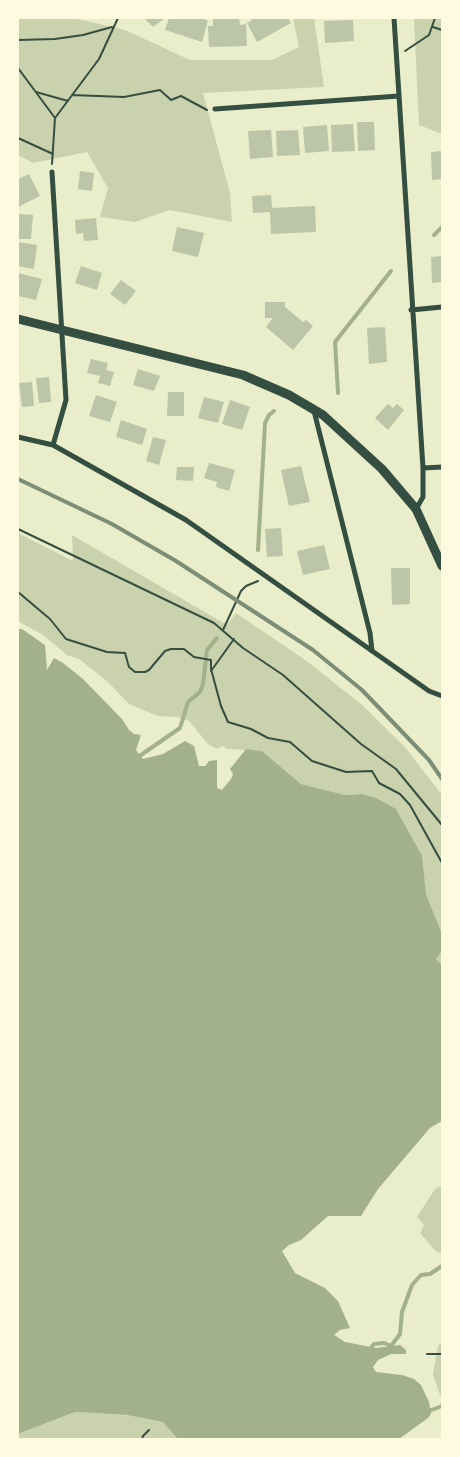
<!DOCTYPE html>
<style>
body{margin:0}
#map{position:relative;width:460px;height:1457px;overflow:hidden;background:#e9edc9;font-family:"Space Grotesk",sans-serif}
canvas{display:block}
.frame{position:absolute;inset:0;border:19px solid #fefae0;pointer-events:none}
</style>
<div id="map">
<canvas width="460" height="1457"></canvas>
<div class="frame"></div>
</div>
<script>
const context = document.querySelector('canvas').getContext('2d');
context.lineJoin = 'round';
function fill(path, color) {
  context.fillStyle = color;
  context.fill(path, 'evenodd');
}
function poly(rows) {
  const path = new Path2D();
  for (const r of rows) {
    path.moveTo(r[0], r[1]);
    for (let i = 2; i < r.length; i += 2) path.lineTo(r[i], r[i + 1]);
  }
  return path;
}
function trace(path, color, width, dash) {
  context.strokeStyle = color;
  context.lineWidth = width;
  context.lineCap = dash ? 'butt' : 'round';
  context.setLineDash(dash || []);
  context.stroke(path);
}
const green = poly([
 [18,18,74,18,125,30,190,60,272,60,299,47,293,18,314,18,324,87,203,93,230,193,232,222,170,210,135,222,100,217,108,188,87,152,33,163,18,155],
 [414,18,442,18,442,134,419,125],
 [18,533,73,561,72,535,227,625,236,613,308,662,362,705,405,747,442,795,442,965,436,959,435,916,426,894,424,879,372,797,362,794,345,795,301,784,262,751,227,749,223,746,217,749,208,744,189,721,177,717,158,716,129,704,107,681,89,667,79,659,67,655,43,635,18,621],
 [442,1185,442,1254,436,1251,420,1233,424,1225,417,1217,435,1189],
 [442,1342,442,1394,440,1395,433,1374,438,1346],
 [75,1412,152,1417,167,1423,178,1439,18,1440,18,1434]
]);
const water = poly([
 [18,629,22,629,45,645,47,670,54,658,63,663,83,679,122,719,129,730,134,734,141,735,136,750,143,759,163,754,185,741,194,746,199,766,205,766,209,761,217,760,217,788,222,790,231,779,233,774,230,769,246,749,262,751,301,784,345,795,362,794,376,798,396,809,422,856,426,894,442,934,442,951,436,959,442,965,442,1121,430,1128,378,1189,361,1216,328,1216,301,1240,289,1245,282,1251,295,1273,325,1288,338,1301,350,1328,340,1330,334,1335,345,1342,376,1348,400,1345,406,1350,406,1354,391,1354,378,1360,373,1367,376,1372,402,1375,414,1379,421,1385,429,1402,431,1414,428,1418,399,1439,178,1439,163,1422,154,1420,127,1415,75,1412,18,1434]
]);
const stream = poly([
 [434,235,442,227],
 [338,393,335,342,391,271],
 [258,550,265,423,269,415,274,411],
 [138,757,180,728,188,702,200,692,203,684,207,650,217,638],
 [370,1349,374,1344,384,1343,391,1346,400,1334,402,1312,412,1285,421,1275,430,1274,442,1266],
 [426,1412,442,1406]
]);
const building = poly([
 [144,18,165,18,153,27],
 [169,18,202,18,208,21,202,42,165,30],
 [213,18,239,18,240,25,246,24,247,46,209,47,208,26,213,26],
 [250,18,288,18,291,23,257,42,247,23,252,20],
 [353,20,354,41,325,43,324,21],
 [357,122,374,122,375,150,358,151],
 [353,124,355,151,332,152,331,125],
 [327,125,329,151,305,153,303,127],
 [271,130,273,157,250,159,248,131],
 [298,130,300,155,277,156,276,131],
 [442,151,442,179,432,180,431,152],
 [80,171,94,173,92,191,78,189],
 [29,174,40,196,18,207,18,179],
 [271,195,272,208,315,206,316,232,271,234,270,212,253,213,252,196],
 [18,214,33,215,31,239,18,239],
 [96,218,98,240,84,241,83,233,76,234,75,220],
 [177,227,204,233,198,257,172,251],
 [18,242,37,245,34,269,18,266],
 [442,256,442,282,432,283,431,257],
 [81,266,102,273,97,290,75,283],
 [18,273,42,279,36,300,18,296],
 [121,280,136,291,125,305,110,294],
 [265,302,285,302,285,307,303,322,306,320,313,326,293,350,266,327,273,318,265,318],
 [385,327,387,362,369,364,367,328],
 [91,359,108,363,106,370,114,372,110,386,98,383,100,376,87,373],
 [138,369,160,376,154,391,133,385],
 [49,377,51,402,39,403,36,378],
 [32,382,34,406,22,407,19,383],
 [168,392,184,392,184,416,167,416],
 [96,395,117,402,110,422,89,416],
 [204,397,224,402,218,423,198,418],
 [230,400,250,407,242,430,222,424],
 [388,404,393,408,397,404,404,410,388,430,375,418],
 [121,420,147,429,142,445,116,437],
 [153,437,166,440,159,465,146,461],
 [209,463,235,470,229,491,216,487,217,482,204,478],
 [301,466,310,502,289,506,281,470],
 [177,467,194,467,193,481,176,480],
 [281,528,283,556,267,557,265,529],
 [324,545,330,569,303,575,297,551],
 [391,568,410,568,410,604,392,605]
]);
const path = poly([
 [433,27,442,30],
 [18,40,55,39,83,35,112,27],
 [405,51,429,35,435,18],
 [18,68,55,118],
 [36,92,68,101],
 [72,95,124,97,160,90,171,100,181,96,207,110],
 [18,138,53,154],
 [52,164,55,118,99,59,118,18],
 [18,529,214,623,243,648,283,675,361,744,396,769,442,825],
 [18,592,50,619,66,639,107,652,125,653,129,667,135,672,145,672,149,670,165,651,171,649,184,649,194,657,211,660,211,669,221,706,228,722,251,729,268,738,290,742,312,761,346,772,372,771,379,783,400,794,410,805,442,863],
 [223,630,241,591,246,586,258,581],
 [211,671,234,639],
 [427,1354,442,1354],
 [92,1440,125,1440],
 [142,1440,143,1436,149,1430]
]);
const minor = poly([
 [394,18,423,468,423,497,416,509],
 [215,109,399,96],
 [52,172,66,400,53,445],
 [411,310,442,307],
 [314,411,370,633,372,651],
 [18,437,53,445,186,520,429,691,442,696],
 [423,468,442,467]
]);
const secondary = poly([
 [18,319,243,375,289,395,323,415,382,469,416,509,442,566]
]);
const rail = poly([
 [18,479,112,524,176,561,313,650,362,690,429,760,442,779]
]);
fill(green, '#cad2ad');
fill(water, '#a3b18a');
trace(stream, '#a3b18a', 4);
fill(building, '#bcc5a7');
trace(path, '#344e41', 2);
trace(minor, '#344e41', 5);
trace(secondary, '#344e41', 9);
trace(rail, '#7c8e77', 4);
</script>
